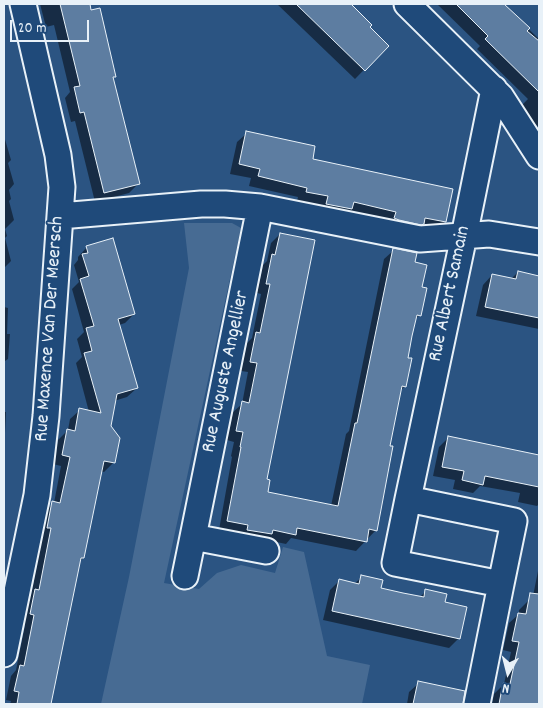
<!DOCTYPE html>
<style>
body{margin:0}
#map{position:relative;width:543px;height:708px;overflow:hidden;background:#2b5482;font-family:Dekko,sans-serif}
canvas{display:block}
.frame{position:absolute;inset:0;border:5px solid #e8f1f8;pointer-events:none}
.north{position:absolute;left:483px;top:648px;width:50px;height:50px;-webkit-text-stroke:4px #1f4a7a;paint-order:stroke;rotate:188deg;font-size:14px;font-weight:700;line-height:20px;text-align:center;color:#e8f1f8}
.north::after{content:'';display:block;margin:auto;width:18px;height:22px;background:#e8f1f8;clip-path:polygon(50% 0,100% 100%,50% 72%,0 100%)}
.scale{position:absolute;left:10px;top:20px;width:79px;height:22px;box-sizing:border-box;border:2px solid #e8f1f8;border-top:0;padding-left:6px;font-size:15px;line-height:18px;white-space:nowrap;color:#e8f1f8;-webkit-text-stroke:4px #1f4a7a;paint-order:stroke}
</style>
<div id="map">
<canvas width="543" height="708"></canvas>
<div class="frame"></div>
<div class="north">N</div>
<div class="scale">20 m</div>
</div>
<script>
const context = document.querySelector('canvas').getContext('2d');
context.lineJoin = 'round';
function fill(path, color) {
  context.fillStyle = color;
  context.fill(path, 'evenodd');
}
function poly(rows) {
  const path = new Path2D();
  for (const r of rows) {
    path.moveTo(r[0], r[1]);
    for (let i = 2; i < r.length; i += 2) path.lineTo(r[i], r[i + 1]);
  }
  return path;
}
function trace(path, color, width, dash) {
  context.strokeStyle = color;
  context.lineWidth = width;
  context.lineCap = dash ? 'butt' : 'round';
  context.setLineDash(dash || []);
  context.stroke(path);
}
function write(font, color, halo, rows, align = 'center') {
  context.font = font + ' Dekko,sans-serif';
  context.lineWidth = 4;
  context.setLineDash([]);
  context.textBaseline = 'middle';
  context.strokeStyle = halo;
  context.fillStyle = color;
  for (const [text, x, y, turn = 0] of rows) {
    context.save();
    context.translate(x, y);
    context.rotate((+turn || 0) * Math.PI / 180);
    context.textAlign = isNaN(turn) ? turn : align;
    if (halo) context.strokeText(text, 0, 0);
    context.fillText(text, 0, 0);
    context.restore();
  }
}
const green = poly([
 [184,223,232,223,241,228,164,583,199,589,217,573,241,565,275,573,283,547,304,552,327,656,370,665,362,704,101,704,129,577,189,268]
]);
const shadow = poly([
 [40,4,89,4,115,76,113,79,139,183,129,193,95,202,75,121,71,122,65,98,70,92,54,25,46,27],
 [277,4,343,4,387,46,355,79],
 [437,4,488,4,505,19,512,13,539,39,539,128,519,108,528,99,477,49,480,46],
 [247,133,311,160,445,222,435,231,318,213,319,206,297,201,298,197,249,186,251,178,230,174,237,142],
 [4,136,11,160,8,163,14,184,9,190,11,199,9,201,14,220,5,229,7,236,5,238,11,261,4,268],
 [280,234,266,480,267,493,331,506,346,434,349,431,384,259,394,250,414,263,421,288,420,315,414,320,407,359,405,386,400,391,389,447,376,530,356,551,291,538,286,544,219,530,232,457,231,456,234,442,227,440,233,412,242,404,248,372,241,371,247,343,252,338,261,294,257,293,263,265,267,261,271,243],
 [87,247,134,314,125,323,119,325,137,388,127,397,114,401,109,426,114,462,104,472,100,471,83,558,79,562,50,704,10,704,11,701,6,700,11,676,16,670,25,625,21,624,26,600,31,595,42,538,38,537,43,512,54,503,61,466,53,464,58,440,68,430,70,419,80,410,89,412,76,363,82,357,77,339,84,332,72,289,79,282,74,265,78,260,78,257],
 [518,272,539,277,539,329,476,316,483,285,492,275,511,279],
 [4,307,8,308,7,334,10,334,8,359,5,361,4,390],
 [4,412,6,412,4,454],
 [449,437,539,456,539,504,537,506,518,502,520,493,480,486,473,493,453,489,455,480,433,476,439,447],
 [539,566,539,704,492,704,494,694,504,684,511,652,503,650,509,623,519,614,519,610,529,600,532,601],
 [362,577,379,589,419,598,426,591,444,603,459,638,449,648,323,620,330,590,339,581,354,584],
 [419,683,451,689,448,704,407,704,409,692]
]);
const building = poly([
 [60,4,90,4,91,10,100,8,116,77,113,77,140,184,104,193,84,112,80,113,74,87,80,86,60,4],
 [296,4,351,4,372,25,370,27,389,46,365,71,296,4],
 [456,4,504,4,530,28,527,31,539,41,539,92,485,39,488,36,456,4],
 [246,131,315,146,313,159,453,189,446,222,425,218,424,224,421,225,399,220,394,218,396,212,354,202,352,209,326,204,328,196,306,192,307,188,258,176,260,169,239,164,246,131],
 [280,233,315,240,267,479,270,480,268,492,338,506,355,423,357,423,393,248,417,253,415,262,427,265,422,287,427,288,421,316,417,315,412,336,408,358,412,358,406,387,402,386,390,446,393,446,377,531,369,529,367,542,297,528,296,535,273,530,272,534,247,530,248,525,227,521,241,447,240,447,243,432,236,431,242,401,249,403,257,363,250,362,256,332,260,333,270,284,266,284,272,254,275,255,280,233],
 [113,238,135,314,118,319,138,388,117,394,111,426,120,438,115,463,104,461,84,558,81,558,51,704,17,704,19,692,14,691,20,665,24,666,34,615,30,614,35,589,39,590,51,528,47,528,52,501,60,503,70,457,62,455,67,429,75,431,79,408,101,413,84,353,92,351,86,328,94,326,80,279,89,276,82,254,88,253,86,246,113,238],
 [518,271,539,276,539,318,485,307,492,274,516,279,518,271],
 [448,436,539,455,539,487,485,476,483,485,462,480,464,471,442,467,448,436],
 [361,575,383,580,381,588,403,593,424,597,425,589,447,594,445,602,467,607,460,639,332,611,339,579,359,584,361,575],
 [530,593,539,594,539,704,499,704,503,683,510,684,519,642,512,641,518,613,526,614,530,593],
 [418,681,465,691,463,704,413,704,418,681]
]);
const street = poly([
 [407,4,501,97,539,156],
 [60,216,201,204,225,204,260,207,420,239,489,234,539,242],
 [408,499,514,521,501,584,395,563,408,499,464,236,494,89],
 [193,537,260,207],
 [185,576,193,537,266,551],
 [4,654,37,495,46,416,62,187,58,155,23,4],
 [477,704,501,584]
]);
const streetNames = [
 ["Rue Albert Samain",451,294,-78],
 ["Rue Maxence Van Der Meersch",51,329,-86],
 ["Rue Auguste Angellier",227,372,-78]
];
fill(green, '#476b93');
fill(shadow, '#0007');
fill(building, '#5d7da1');
trace(building, '#e8f1f8', 1);
trace(street, '#e8f1f8', 29);
trace(street, '#1f4a7a', 25);
write('20px', '#e8f1f8', '#1f4a7a', streetNames);
</script>
